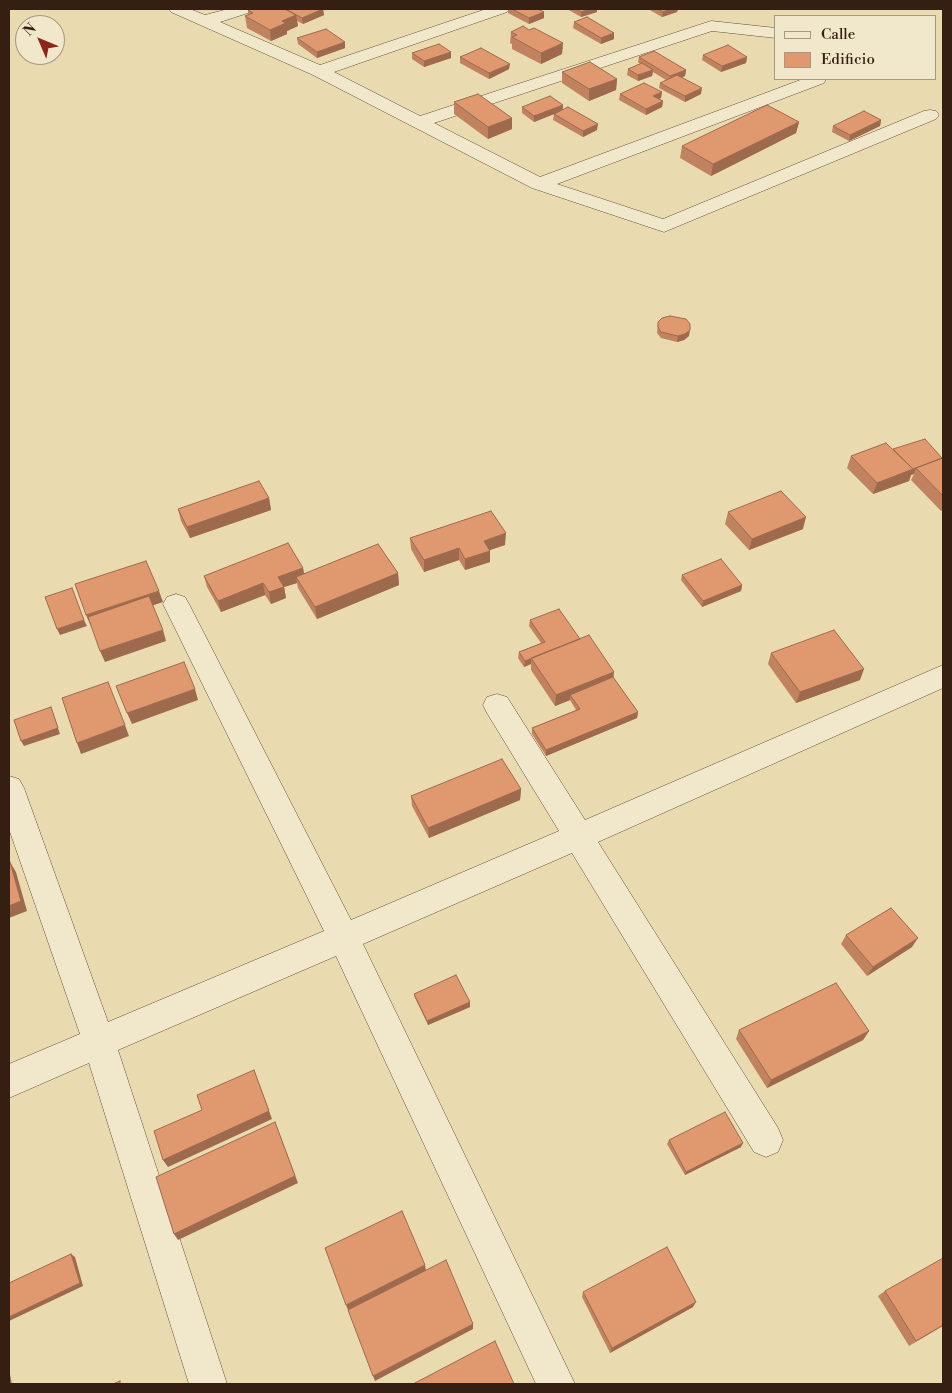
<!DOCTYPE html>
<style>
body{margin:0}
#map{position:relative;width:952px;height:1393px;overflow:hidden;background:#eadaaf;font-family:"Libre Bodoni",serif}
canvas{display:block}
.frame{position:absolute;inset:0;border:10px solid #351f12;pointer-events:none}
.legend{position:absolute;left:774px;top:15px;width:162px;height:65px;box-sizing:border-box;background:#f1e7cb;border:1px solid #a69781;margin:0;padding:6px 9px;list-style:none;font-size:15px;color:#351f12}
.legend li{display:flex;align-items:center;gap:10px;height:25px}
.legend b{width:25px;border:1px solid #a69781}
.north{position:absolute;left:15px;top:15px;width:50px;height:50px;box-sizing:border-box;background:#f1e7cb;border:1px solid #a69781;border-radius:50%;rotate:315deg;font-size:14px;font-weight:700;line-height:20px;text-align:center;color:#351f12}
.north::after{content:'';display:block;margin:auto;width:18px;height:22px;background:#8f2418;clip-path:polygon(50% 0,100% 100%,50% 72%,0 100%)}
</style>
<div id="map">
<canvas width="952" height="1393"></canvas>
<div class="frame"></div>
<ul class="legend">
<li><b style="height:6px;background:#f1e7cb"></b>Calle</li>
<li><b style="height:14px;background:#e0986f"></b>Edificio</li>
</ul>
<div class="north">N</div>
</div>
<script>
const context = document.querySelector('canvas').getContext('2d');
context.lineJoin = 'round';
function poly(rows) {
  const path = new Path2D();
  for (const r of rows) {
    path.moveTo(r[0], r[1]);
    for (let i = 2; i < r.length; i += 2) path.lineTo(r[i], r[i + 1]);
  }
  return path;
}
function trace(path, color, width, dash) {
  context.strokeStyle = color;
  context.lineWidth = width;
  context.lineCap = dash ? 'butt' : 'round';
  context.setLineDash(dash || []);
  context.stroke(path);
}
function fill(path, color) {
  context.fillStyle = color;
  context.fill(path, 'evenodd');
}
const minor = poly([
 [169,9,190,9,205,15,228,9,253,9,251,12,220,22,320,65,486,9,509,9,507,12,334,72,420,116,711,21,776,28,776,38,712,31,434,123,540,177,803,79,826,79,824,83,557,184,663,219,924,111,930,110,936,111,939,115,936,119,664,232,532,188,313,75,171,12,169,9],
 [176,594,185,597,189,604,351,920,559,831,487,713,483,705,487,697,497,694,507,697,585,820,943,665,943,688,598,842,778,1128,783,1140,778,1152,766,1157,754,1152,572,853,363,944,575,1384,536,1384,336,956,118,1050,227,1384,189,1384,89,1063,9,1098,9,1064,80,1034,9,829,9,776,19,779,24,788,108,1022,324,931,163,604,167,597,176,594]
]);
const wall = poly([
 [323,9,324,15,303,24,297,21,298,26,287,31,287,34,271,41,247,28,245,16,248,15,248,10],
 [508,9,538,9,544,12,544,18,529,24,508,13],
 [567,9,597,9,597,12,581,17],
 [648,9,678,9,677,12,662,17],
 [574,22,614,33,614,39,601,44,573,28],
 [529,30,563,43,562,54,541,64,512,49,512,44,510,43,511,32],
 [297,38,345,48,317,58,298,44],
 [412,53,451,58,424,67,412,59],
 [703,55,747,57,746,63,721,72,702,60],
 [460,57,509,69,489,79,460,63],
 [639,57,686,70,685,76,682,77,701,94,685,102,659,88,660,83,666,80,653,72,652,76,638,81,627,75,628,69,640,64,638,62],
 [562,72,617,79,616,90,589,101,562,83],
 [662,92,661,98,658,99,663,101,662,107,646,115,619,100,620,94],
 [454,102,512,129,488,139,454,114],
 [563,105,563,110,597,130,583,137,553,120,554,114,534,122,522,113,522,107],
 [881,120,880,126,849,141,832,132,833,126],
 [799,122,796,133,711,176,680,158,682,146],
 [658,322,689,336,684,340,677,342,661,338,657,333],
 [893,449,943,458,943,510,941,511,911,480,914,474,911,475,909,481,873,494,847,468,851,456],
 [269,498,271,510,190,538,181,521,178,509],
 [728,512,803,529,749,550,725,524],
 [410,538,505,545,490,550,490,562,465,570,459,560,424,572,411,549],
 [303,568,304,573,398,573,399,585,317,619,298,588,297,583,284,587,286,598,271,604,265,595,221,612,207,587,204,576],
 [682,575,742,585,741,591,702,607,681,580],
 [530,620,580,639,613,677,638,712,637,718,546,756,532,734,532,728,576,710,570,700,555,706,531,670,531,664,524,667,518,658,519,652,541,643,529,626],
 [771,653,860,680,796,703,768,664],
 [521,789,520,800,429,838,412,806,411,796],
 [846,935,912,947,867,976,841,944],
 [414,994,470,1002,470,1007,428,1025,415,998],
 [739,1030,869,1031,863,1040,767,1088,736,1039],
 [669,1140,741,1147,685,1175,667,1144],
 [885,1291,943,1326,909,1346,878,1296],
 [583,1292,693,1307,610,1353,582,1297]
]);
const shadedWall = poly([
 [323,9,324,15,303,24,302,18],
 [589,9,597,9,597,12,581,17,581,12],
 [670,9,678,9,677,12,662,17,663,12],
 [544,12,544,18,529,24,529,18],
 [296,15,298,26,287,31,287,34,271,41,270,30,282,21],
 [614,33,614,39,601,44,601,38],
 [345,42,345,48,317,58,317,52],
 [563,43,562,54,541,64,541,53],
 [451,52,451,58,424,67,424,61],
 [747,57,746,63,721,72,722,66],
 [510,64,509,69,489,79,489,73],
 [653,70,652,76,638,81,638,75],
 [686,70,685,76,670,82,670,76],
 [617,79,616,90,589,101,589,89],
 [702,88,701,94,685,102,685,96],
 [662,92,661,98,652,102,653,96],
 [663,101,662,107,646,115,646,109],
 [563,105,562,111,534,122,534,116],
 [512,118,512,129,488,139,488,127],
 [881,120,880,126,849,141,850,135],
 [799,122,796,133,711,176,713,164],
 [598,124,597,130,583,137,583,131],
 [690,330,689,336,684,340,677,342,678,336],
 [916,468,914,474,911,475,909,481,873,494,877,483],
 [269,498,271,510,190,538,187,527],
 [806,517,803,529,749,550,752,539],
 [506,533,505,545,484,552,484,541],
 [459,548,459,560,424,572,424,560],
 [490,551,490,562,465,570,465,559],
 [303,568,305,579,296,577,297,583,284,587,286,598,271,604,269,592,278,577],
 [398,573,399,585,317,619,315,607],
 [263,583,265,595,221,612,218,601],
 [742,585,741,591,702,607,703,601],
 [159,591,163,602,91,626,86,615],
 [84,620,87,626,60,635,57,629],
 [163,630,166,641,105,662,100,651],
 [531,658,531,664,524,667,525,661],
 [864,669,860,680,796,703,800,692],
 [614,672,613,683,570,695,570,700,555,706,556,695],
 [195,689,198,700,132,724,127,713],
 [51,707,60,734,24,746,21,741],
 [638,712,637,718,546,756,546,750],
 [125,725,129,736,81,754,77,743],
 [521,789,520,800,429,838,428,828],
 [10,862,16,872,27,911,9,918],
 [918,938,912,947,867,976,873,967],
 [470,1002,470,1007,428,1025,427,1021],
 [869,1031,863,1040,767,1088,771,1080],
 [254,1070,272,1119,168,1167,163,1160],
 [275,1122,298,1183,178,1240,174,1234],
 [743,1143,741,1147,685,1175,686,1172],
 [71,1254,75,1257,83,1286,9,1321,9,1317],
 [425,1265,426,1271,348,1310,346,1305],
 [696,1302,693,1307,610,1353,612,1348],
 [473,1324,473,1329,375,1381,373,1376],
 [9,1370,12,1384,9,1384]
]);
const building = poly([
 [253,9,285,9,296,15,282,21,286,23,270,30,245,16,253,13,248,10,253,9],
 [285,9,323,9,302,18,285,9],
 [512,9,538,9,544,12,529,18,512,9],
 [577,9,589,9,581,12,577,9],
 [658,9,670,9,663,12,658,9],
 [587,17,614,33,601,38,574,22,587,17],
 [523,26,529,30,534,28,563,43,541,53,512,37,517,35,511,32,523,26],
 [326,29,345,42,317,52,297,38,326,29],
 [439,44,451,52,424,61,412,53,439,44],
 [728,45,747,57,722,66,703,55,728,45],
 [481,48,510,64,489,73,460,57,481,48],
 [654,51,686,70,670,76,639,57,654,51],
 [590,62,617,79,589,89,562,72,590,62],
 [642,63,653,70,638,75,628,69,642,63],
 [677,75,702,88,685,96,660,83,677,75],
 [644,83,662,92,653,96,663,101,646,109,620,94,644,83],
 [478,94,512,118,488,127,454,102,478,94],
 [550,96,563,105,534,116,522,107,550,96],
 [767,105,799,122,713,164,682,146,767,105],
 [568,107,598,124,583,131,554,114,568,107],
 [864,111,881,120,850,135,833,126,864,111],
 [670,316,686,319,690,324,690,330,685,334,678,336,661,332,658,327,658,322,662,318,670,316],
 [925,439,942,458,913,469,893,449,925,439],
 [886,443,913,469,877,483,851,456,886,443],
 [943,458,943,496,916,468,943,458],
 [259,481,269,498,187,527,178,509,259,481],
 [781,491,806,517,752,539,728,512,781,491],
 [491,511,506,533,484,541,490,551,465,559,459,548,424,560,410,538,491,511],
 [288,543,303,568,278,577,284,587,269,592,263,583,218,601,204,576,288,543],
 [378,544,398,573,315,607,296,577,378,544],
 [721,559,742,585,703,601,682,575,721,559],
 [146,561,159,591,86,615,75,584,146,561],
 [72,588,84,620,57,629,45,597,72,588],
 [149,596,163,630,100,651,88,617,149,596],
 [559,609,580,639,525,661,519,652,545,642,530,620,559,609],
 [834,630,864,669,800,692,771,653,834,630],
 [589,635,614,672,556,695,531,658,589,635],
 [184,662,195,689,127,713,116,686,184,662],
 [613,677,638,712,546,750,532,728,580,709,570,695,613,677],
 [108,682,125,725,77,743,62,698,108,682],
 [51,707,58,728,21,741,14,720,51,707],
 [502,759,521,789,428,828,411,796,502,759],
 [10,862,21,901,9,906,9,863,10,862],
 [891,908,918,938,873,967,846,935,891,908],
 [456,975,470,1002,427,1021,414,994,456,975],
 [836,983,869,1031,771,1080,739,1030,836,983],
 [254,1070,269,1111,163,1160,154,1131,202,1110,197,1095,254,1070],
 [725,1112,743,1143,686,1172,669,1140,725,1112],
 [275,1122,295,1176,174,1234,156,1177,275,1122],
 [402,1211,425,1265,346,1305,325,1248,402,1211],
 [667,1247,696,1302,612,1348,583,1292,667,1247],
 [71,1254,80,1283,9,1317,9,1283,71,1254],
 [943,1258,943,1325,916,1341,885,1291,943,1258],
 [446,1260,473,1324,373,1376,348,1310,446,1260],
 [495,1341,514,1384,413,1384,495,1341],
 [120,1381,120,1384,113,1384,120,1381]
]);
trace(minor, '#624e39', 1);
fill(minor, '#f1e7cb');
fill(wall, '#c1835f');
fill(shadedWall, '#9d6a4e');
fill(building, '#e0986f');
trace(building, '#9d6a4e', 1);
</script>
